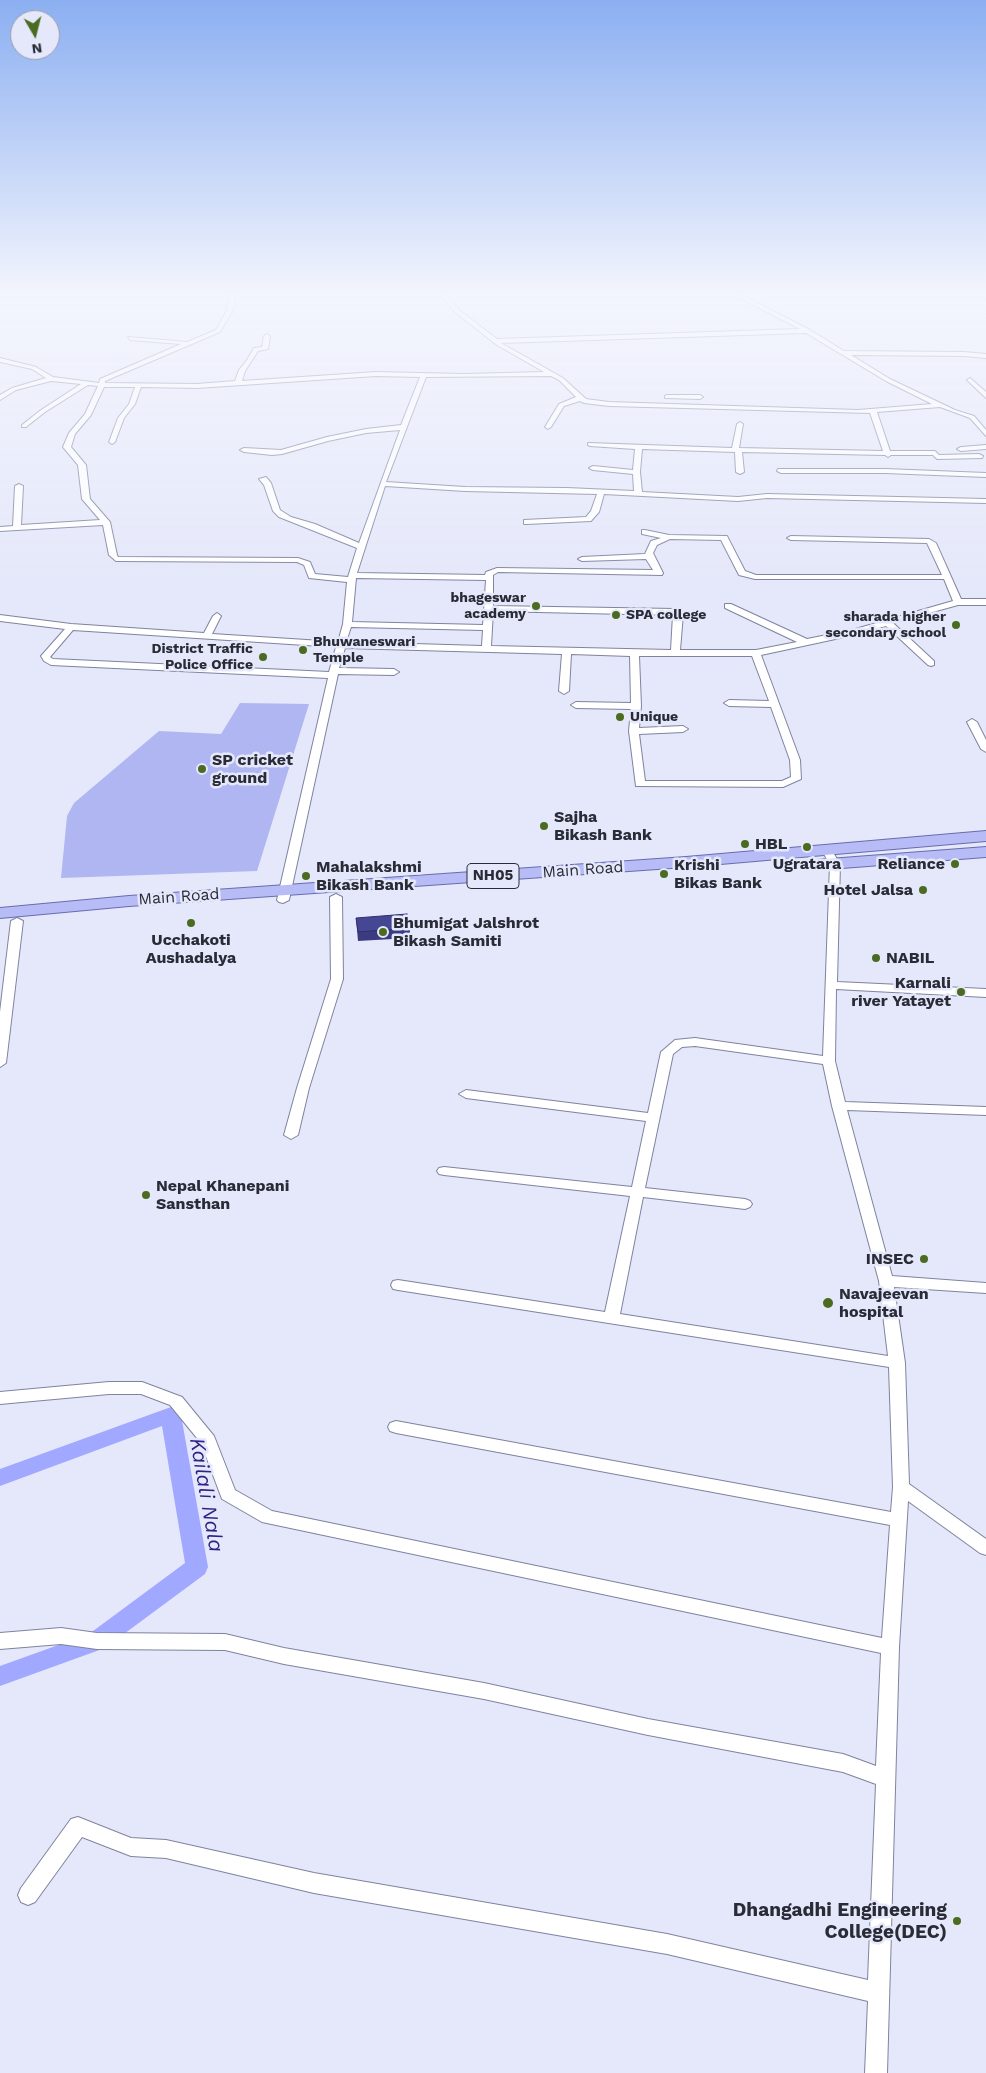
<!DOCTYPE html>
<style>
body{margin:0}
#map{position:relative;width:986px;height:2073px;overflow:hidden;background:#e5e8fa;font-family:"Work Sans",sans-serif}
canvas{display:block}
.north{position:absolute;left:10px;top:10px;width:50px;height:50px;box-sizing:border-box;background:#e5e8fa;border:1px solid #9a9cac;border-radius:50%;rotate:172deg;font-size:14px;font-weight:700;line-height:20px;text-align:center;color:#292b36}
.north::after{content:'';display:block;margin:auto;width:18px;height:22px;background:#4b6b20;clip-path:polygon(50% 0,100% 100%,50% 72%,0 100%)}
</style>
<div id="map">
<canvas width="986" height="2073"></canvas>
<div class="north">N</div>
</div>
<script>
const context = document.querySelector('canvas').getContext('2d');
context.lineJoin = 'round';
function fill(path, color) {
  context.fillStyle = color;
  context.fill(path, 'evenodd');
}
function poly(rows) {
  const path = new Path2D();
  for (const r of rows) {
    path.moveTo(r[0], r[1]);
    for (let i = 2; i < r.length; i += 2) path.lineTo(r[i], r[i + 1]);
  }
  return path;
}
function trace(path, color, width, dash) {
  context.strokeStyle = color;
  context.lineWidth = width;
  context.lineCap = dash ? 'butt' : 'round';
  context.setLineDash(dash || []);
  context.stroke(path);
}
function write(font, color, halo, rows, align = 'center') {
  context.font = font + ' "Work Sans",sans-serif';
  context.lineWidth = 5;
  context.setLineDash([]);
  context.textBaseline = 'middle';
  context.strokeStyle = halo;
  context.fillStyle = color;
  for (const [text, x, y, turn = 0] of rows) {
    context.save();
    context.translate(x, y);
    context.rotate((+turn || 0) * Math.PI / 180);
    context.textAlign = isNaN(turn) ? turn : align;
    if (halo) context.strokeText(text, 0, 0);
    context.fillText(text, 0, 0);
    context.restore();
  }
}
const green = poly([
 [240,703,309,704,257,871,61,878,67,816,74,803,159,731,221,734]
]);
const canal = poly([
 [171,1407,178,1409,181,1415,208,1567,205,1574,105,1648,0,1686,0,1666,89,1634,185,1563,162,1426,0,1486,0,1469,171,1407]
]);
const minor = poly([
 [229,296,235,296,233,310,220,332,105,381,105,383,197,384,235,381,239,370,247,360,254,348,262,347,264,336,267,334,270,336,268,349,258,351,245,371,242,381,376,372,464,374,544,372,497,345,455,312,441,296,447,296,459,310,497,339,800,329,736,296,744,296,810,330,844,351,964,352,986,354,986,358,964,356,851,355,890,379,955,410,974,416,986,430,986,436,970,418,940,407,877,412,890,451,935,451,939,455,979,454,983,456,982,458,937,459,933,455,891,455,888,457,885,455,742,452,744,472,740,474,736,472,735,452,642,449,640,472,642,492,738,497,767,494,986,499,986,503,767,498,738,501,604,494,599,512,591,521,527,524,524,524,524,520,586,517,591,511,597,494,465,491,385,486,357,573,485,575,486,572,497,568,653,570,646,559,582,561,578,559,582,557,645,554,651,541,661,538,642,534,642,530,645,530,669,535,727,536,745,571,756,575,942,575,927,543,791,540,787,538,791,536,929,539,936,543,961,599,986,599,986,605,958,605,893,623,934,661,934,665,931,666,928,665,886,626,854,635,761,655,800,760,801,779,783,787,636,786,629,731,631,709,576,708,571,705,576,702,631,703,630,656,571,654,569,691,564,694,559,691,562,654,345,648,339,668,394,669,399,672,394,675,338,674,289,900,283,903,279,902,277,900,328,678,51,665,44,661,41,656,65,629,0,621,0,615,71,624,204,633,213,616,217,613,221,616,212,634,338,642,343,624,347,582,309,578,304,565,297,562,116,561,109,555,103,525,0,531,0,527,13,526,15,486,19,484,23,486,21,525,100,520,82,499,78,465,63,447,69,433,85,414,98,386,88,385,45,412,26,427,22,427,22,425,41,410,81,384,51,381,16,390,0,400,0,395,12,388,46,378,32,369,0,362,0,358,36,367,53,377,99,383,100,379,181,344,130,340,128,337,187,342,216,330,227,310,229,296],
 [806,333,886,381,932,404,858,410,609,402,586,399,563,378,501,343,806,333],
 [376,376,420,377,401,425,366,429,327,437,281,450,244,448,240,450,244,452,272,455,282,454,328,441,366,433,400,430,359,543,315,524,291,517,280,510,271,483,266,477,259,479,264,485,273,511,279,517,357,548,348,577,315,574,310,562,298,558,118,557,117,555,110,522,90,499,86,465,71,447,75,434,91,415,104,387,135,387,129,404,118,418,109,442,112,444,115,442,124,418,135,404,141,387,197,388,376,376],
 [551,376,559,380,576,397,559,404,545,427,548,429,551,427,564,406,580,401,584,403,609,406,870,413,883,451,739,448,743,424,740,422,737,424,732,448,588,443,588,445,590,446,635,449,633,470,593,466,589,468,593,470,633,474,634,491,567,488,465,487,386,482,426,377,551,376],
 [670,539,721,540,739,575,755,579,944,579,953,601,852,630,807,639,731,604,725,604,725,608,797,642,756,650,680,650,683,614,675,609,493,606,493,575,498,572,662,575,663,573,653,553,657,545,670,539],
 [356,578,486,580,483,625,352,622,356,578],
 [493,611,673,615,671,650,491,646,493,611],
 [351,627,483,630,482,646,346,642,351,627],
 [73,630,336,647,329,672,53,659,50,657,73,630],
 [639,656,752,656,769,701,729,700,724,703,729,706,771,707,790,760,791,777,782,781,645,781,639,734,683,732,688,729,683,726,639,728,641,706,639,656],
 [970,378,986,392,986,398,968,381,967,380,970,378],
 [667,395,700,395,703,397,700,399,665,398,665,396,667,395],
 [986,445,986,449,961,451,957,449,961,447,986,445],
 [778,469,885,469,986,473,986,477,885,473,781,473,777,471,778,469],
 [972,719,977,722,986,740,986,752,981,749,967,722,972,719],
 [827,848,831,849,840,864,837,982,986,989,986,997,836,989,835,1061,845,1102,986,1107,986,1115,847,1110,892,1276,986,1283,986,1293,894,1287,905,1363,909,1484,986,1539,986,1555,980,1553,908,1501,899,1647,887,2073,865,2073,868,2001,667,1954,314,1893,166,1858,131,1856,82,1837,35,1902,28,1905,21,1902,18,1895,21,1888,71,1819,78,1817,131,1838,166,1840,314,1873,667,1934,868,1980,876,1784,843,1772,648,1735,484,1699,284,1664,225,1650,97,1649,61,1644,0,1649,0,1633,61,1628,97,1633,225,1634,284,1648,484,1683,648,1719,843,1754,876,1766,881,1653,262,1522,222,1499,201,1443,170,1405,141,1394,109,1394,0,1404,0,1392,109,1382,142,1382,182,1397,214,1436,235,1490,272,1511,882,1638,890,1525,396,1433,390,1431,388,1427,390,1423,396,1421,891,1512,893,1487,889,1367,398,1290,393,1289,391,1285,393,1281,398,1280,605,1312,630,1196,444,1175,439,1174,437,1171,439,1168,444,1167,632,1187,646,1121,466,1098,459,1094,466,1090,648,1113,661,1052,675,1040,695,1038,823,1056,830,864,822,851,827,848],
 [695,1046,823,1064,832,1106,879,1281,888,1356,620,1314,643,1197,745,1209,750,1207,752,1204,750,1201,745,1199,645,1188,673,1054,682,1047,695,1046],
 [336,894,342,897,343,979,309,1088,298,1135,291,1139,284,1135,297,1088,331,979,330,897,336,894],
 [17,918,23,921,6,1063,0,1067,0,1012,11,921,17,918]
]);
const primary = poly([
 [986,831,986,841,686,867,129,906,0,918,0,908,129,896,686,857,986,831],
 [986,847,986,857,816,870,810,869,807,865,810,861,816,860,986,847]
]);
const wall = poly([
 [356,918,410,928,410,938,358,941]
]);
const building = poly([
 [407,914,410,928,358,932,356,918,407,914]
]);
const markers = [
 [536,606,5,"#4b6b20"],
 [616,615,5,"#4b6b20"],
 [956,625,5,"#4b6b20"],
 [303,650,5,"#4b6b20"],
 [263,657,5,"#4b6b20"],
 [620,717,5,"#4b6b20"],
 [202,769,5,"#4b6b20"],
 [544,826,5,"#4b6b20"],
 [745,844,5,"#4b6b20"],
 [807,847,5,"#4b6b20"],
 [955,864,5,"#4b6b20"],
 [664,874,5,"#4b6b20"],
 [306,876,5,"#4b6b20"],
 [923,890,5,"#4b6b20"],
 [191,923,5,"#4b6b20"],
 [383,932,5,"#4b6b20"],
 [876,958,5,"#4b6b20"],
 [961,992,5,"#4b6b20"],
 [146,1195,5,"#4b6b20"],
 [924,1259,5,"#4b6b20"],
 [828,1303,6,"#4b6b20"],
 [957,1921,5,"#4b6b20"]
];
const farPoinames = [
 ["bhageswar",526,598],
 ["academy",526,614],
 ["SPA college",626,615,"left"],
 ["sharada higher",946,617],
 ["secondary school",946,633],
 ["Bhuwaneswari",313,642,"left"],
 ["Temple",313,658,"left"],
 ["District Traffic",253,649],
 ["Police Office",253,665],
 ["Unique",630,717,"left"]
];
const shields = [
 [493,876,52]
];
const shieldNames = [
 ["NH05",493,876]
];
const poiNames = [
 ["SP cricket",212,760],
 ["ground",212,778],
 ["Sajha",554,817],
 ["Bikash Bank",554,835],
 ["HBL",755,844],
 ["Ugratara",807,864,"center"],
 ["Reliance",945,864,"right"],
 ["Krishi",674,865],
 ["Bikas Bank",674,883],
 ["Mahalakshmi",316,867],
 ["Bikash Bank",316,885],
 ["Hotel Jalsa",913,890,"right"],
 ["Bhumigat Jalshrot",393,923],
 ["Bikash Samiti",393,941],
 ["Ucchakoti",191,940,"center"],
 ["Aushadalya",191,958,"center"],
 ["NABIL",886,958],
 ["Karnali",951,983,"right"],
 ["river Yatayet",951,1001,"right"],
 ["Nepal Khanepani",156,1186],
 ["Sansthan",156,1204],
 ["INSEC",914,1259,"right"],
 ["Navajeevan",839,1294],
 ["hospital",839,1312]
];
const streetNames = [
 ["Main Road",583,870,-4],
 ["Main Road",179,897,-4]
];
const nearPoinames = [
 ["Dhangadhi Engineering",947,1910],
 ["College(DEC)",947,1932]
];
const nearWaternames = [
 ["Kailali Nala",206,1495,80]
];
fill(green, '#afb6f1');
fill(canal, '#a1a8ff');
trace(minor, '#7f839e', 2);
trace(primary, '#676caf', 2);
fill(minor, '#fff');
fill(primary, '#b8bcf6');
fill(wall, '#3b3c7f');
fill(building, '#454694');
trace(building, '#303168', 1);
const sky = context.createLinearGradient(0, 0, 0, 587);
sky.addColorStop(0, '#8baff1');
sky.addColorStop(0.5, '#f3f5fd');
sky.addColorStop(1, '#f3f5fd00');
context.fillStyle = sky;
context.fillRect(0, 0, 986, 587);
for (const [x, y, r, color] of markers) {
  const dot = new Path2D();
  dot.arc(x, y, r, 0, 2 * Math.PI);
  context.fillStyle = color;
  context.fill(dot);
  trace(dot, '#e5e8fa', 2);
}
write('bold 14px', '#292b36', '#e5e8fa', farPoinames, 'right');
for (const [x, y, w] of shields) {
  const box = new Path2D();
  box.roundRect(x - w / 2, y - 12.5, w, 25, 4);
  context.fillStyle = '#e5e8fa';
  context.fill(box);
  trace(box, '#292b36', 1);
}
write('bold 15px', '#292b36', null, shieldNames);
write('bold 16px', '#292b36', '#e5e8fa', poiNames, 'left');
write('16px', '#292b36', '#e5e8fa', streetNames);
write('bold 19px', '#292b36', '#e5e8fa', nearPoinames, 'right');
write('italic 21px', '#2e2384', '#e5e8fa', nearWaternames);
</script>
